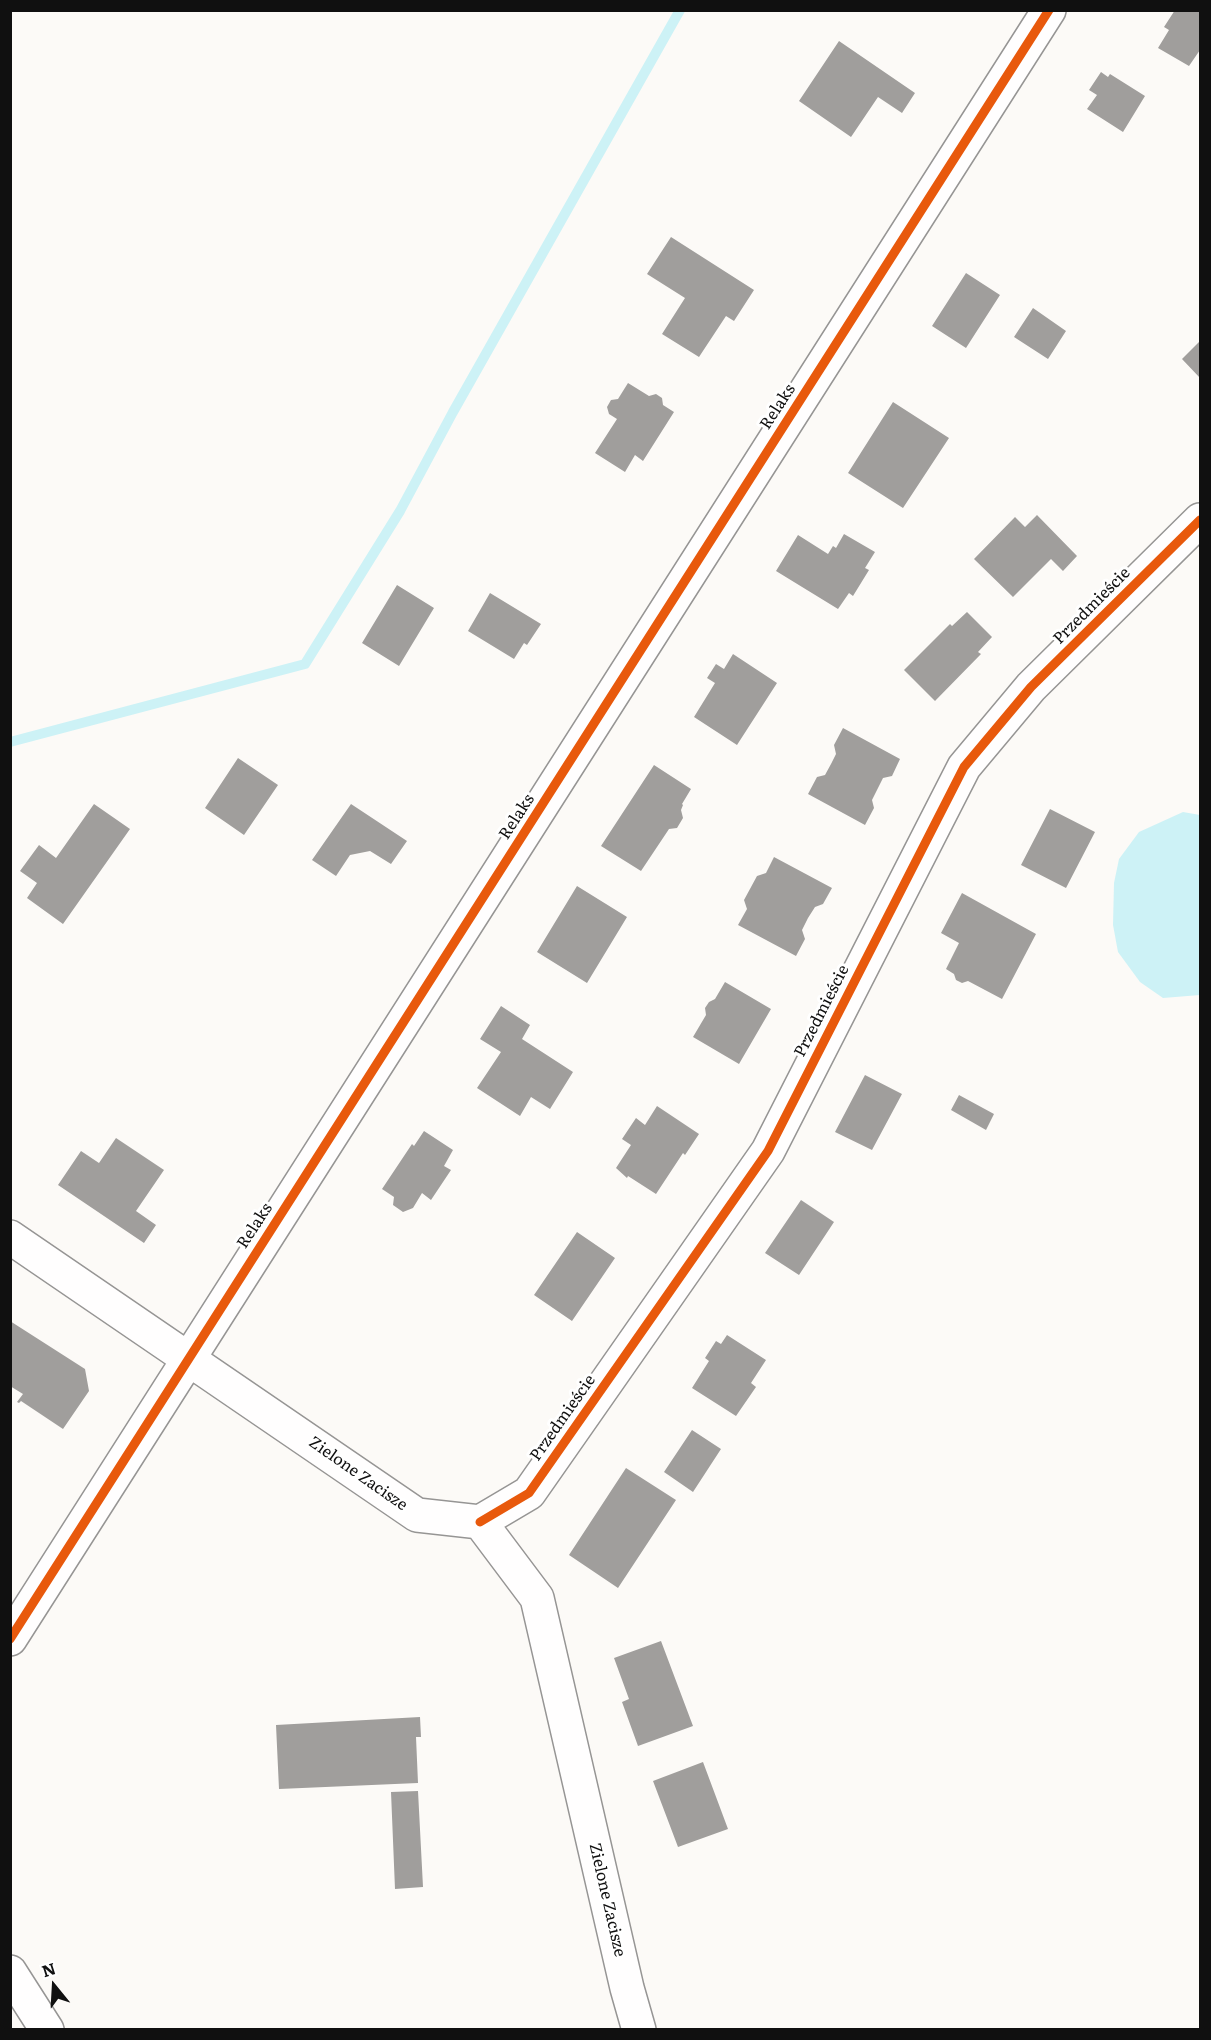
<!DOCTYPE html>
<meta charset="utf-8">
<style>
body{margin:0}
#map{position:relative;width:1211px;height:2040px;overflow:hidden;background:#fcfaf7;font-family:Literata,serif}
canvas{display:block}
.frame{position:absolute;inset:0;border:12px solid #101010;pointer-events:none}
.north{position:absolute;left:24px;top:1956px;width:60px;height:60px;-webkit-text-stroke:4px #fff;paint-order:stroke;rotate:342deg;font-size:16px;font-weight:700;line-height:24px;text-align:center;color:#101010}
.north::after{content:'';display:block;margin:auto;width:21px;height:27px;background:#101010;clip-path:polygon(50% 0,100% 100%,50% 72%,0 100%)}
</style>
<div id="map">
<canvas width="1211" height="2040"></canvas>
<div class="frame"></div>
<div class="north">N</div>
</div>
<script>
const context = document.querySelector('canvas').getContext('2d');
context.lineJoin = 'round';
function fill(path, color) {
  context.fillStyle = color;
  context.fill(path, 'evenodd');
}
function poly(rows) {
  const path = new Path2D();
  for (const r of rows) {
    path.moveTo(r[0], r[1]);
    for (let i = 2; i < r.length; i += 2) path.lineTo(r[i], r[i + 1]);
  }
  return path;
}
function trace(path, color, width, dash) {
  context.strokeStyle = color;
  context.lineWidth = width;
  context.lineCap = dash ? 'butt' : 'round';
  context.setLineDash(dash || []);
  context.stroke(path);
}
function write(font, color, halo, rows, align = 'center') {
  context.font = font + ' Literata,serif';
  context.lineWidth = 6;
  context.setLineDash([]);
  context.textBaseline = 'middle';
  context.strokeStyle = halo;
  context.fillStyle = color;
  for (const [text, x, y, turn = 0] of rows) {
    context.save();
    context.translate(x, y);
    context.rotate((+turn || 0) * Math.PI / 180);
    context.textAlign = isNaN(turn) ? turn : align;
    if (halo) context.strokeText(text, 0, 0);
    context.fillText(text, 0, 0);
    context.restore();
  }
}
const water = poly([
 [1183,812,1200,815,1200,995,1163,998,1140,982,1118,952,1113,925,1114,883,1119,859,1139,832]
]);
const stream = poly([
 [10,742,305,664,400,511,453,412,680,10]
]);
const building = poly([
 [1175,10,1200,10,1200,50,1189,66,1158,48,1169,30,1164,27],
 [839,41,915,93,902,113,878,97,851,137,799,101],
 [1101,72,1108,77,1110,74,1145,96,1123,132,1087,109,1097,95,1089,90],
 [671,237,754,290,734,321,726,316,699,357,662,334,685,298,647,274],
 [966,273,1000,295,966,348,932,326],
 [1033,308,1066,331,1048,359,1014,337],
 [1200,341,1200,378,1182,359],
 [628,383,649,396,656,394,662,398,663,405,674,412,643,461,635,455,625,472,595,453,617,419,609,414,607,407,611,400,618,399],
 [893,402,949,438,903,508,848,473],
 [1037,515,1077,556,1063,571,1051,559,1013,597,974,559,1015,517,1025,527],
 [844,534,875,552,865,568,869,570,853,596,849,593,838,609,776,571,798,535,828,554,833,546,836,548],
 [397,585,434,608,399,666,362,643],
 [490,593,541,624,527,645,524,643,514,659,468,631],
 [967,612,992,637,978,652,981,654,935,701,904,670,950,624,952,626],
 [733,654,777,683,737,745,694,717,715,683,707,678,716,664,724,669],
 [843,728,900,759,892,776,883,778,872,800,874,808,865,825,808,794,817,777,825,775,831,764,836,754,834,745],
 [238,758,278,785,244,835,205,808],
 [654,765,691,789,682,804,683,805,681,810,683,818,677,828,669,829,641,871,601,846],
 [94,804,130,829,63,924,27,898,37,883,20,871,39,845,56,858],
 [351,804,407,841,391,864,370,851,350,855,336,876,312,860],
 [1050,809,1095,832,1066,888,1021,865],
 [774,857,832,888,823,904,815,907,808,918,802,930,805,939,796,956,738,925,747,909,744,900,757,876,766,873],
 [577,886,627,917,587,983,537,952],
 [962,893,1036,934,1002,999,968,981,962,983,956,980,954,974,946,969,959,943,941,933],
 [725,982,771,1009,739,1064,693,1037,706,1015,705,1008,709,1002,715,999],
 [501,1006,530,1025,522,1039,573,1072,550,1109,531,1097,520,1116,477,1088,501,1052,480,1039],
 [865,1075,902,1094,872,1150,835,1132],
 [959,1095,994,1114,986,1130,951,1110],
 [657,1106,699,1134,685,1155,683,1153,656,1194,628,1176,627,1178,616,1168,631,1145,622,1139,636,1118,645,1125],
 [424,1131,453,1150,444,1166,451,1170,431,1200,422,1193,413,1208,403,1212,393,1205,394,1197,382,1189,412,1144,414,1146],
 [116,1138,164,1170,136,1211,156,1225,144,1243,58,1185,81,1151,99,1163],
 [801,1200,834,1222,799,1275,765,1253],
 [577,1232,615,1258,572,1321,534,1295],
 [10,1321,85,1369,89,1391,63,1429,21,1401,19,1403,17,1402,23,1394,10,1386],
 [727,1335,766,1360,751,1383,756,1387,736,1416,692,1388,709,1361,705,1358,716,1341,721,1344],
 [692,1430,721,1449,693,1492,664,1472],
 [626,1468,676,1500,618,1588,569,1555],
 [661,1641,693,1726,638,1746,622,1702,629,1699,614,1658],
 [420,1717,421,1737,416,1737,418,1783,279,1789,276,1725],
 [703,1762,728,1829,678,1847,653,1781],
 [418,1791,423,1887,395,1889,391,1792]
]);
const street = poly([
 [10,1237,417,1515,480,1522,537,1598,627,1988,639,2030],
 [480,1522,529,1493,768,1151,964,767,1031,687,1200,520],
 [10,1639,1049,10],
 [10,1972,47,2030]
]);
const cycleway = poly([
 [480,1522,529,1493,768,1151,964,767,1031,687,1200,520],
 [10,1639,1049,10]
]);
const streetNames = [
 ["Relaks",778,407,-57],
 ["Przedmieście",1092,606,-45],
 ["Relaks",517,817,-57],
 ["Przedmieście",822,1011,-63],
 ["Relaks",255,1226,-57],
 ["Przedmieście",563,1418,-55],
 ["Zielone Zacisze",358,1474,35],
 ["Zielone Zacisze",607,1900,77]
];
fill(water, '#cdf2f6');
trace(stream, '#cdf2f6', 10);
fill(building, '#a09e9c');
trace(street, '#969594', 36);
trace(street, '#fffefe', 33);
trace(cycleway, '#e8590c', 9);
write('16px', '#101010', '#fff', streetNames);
</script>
